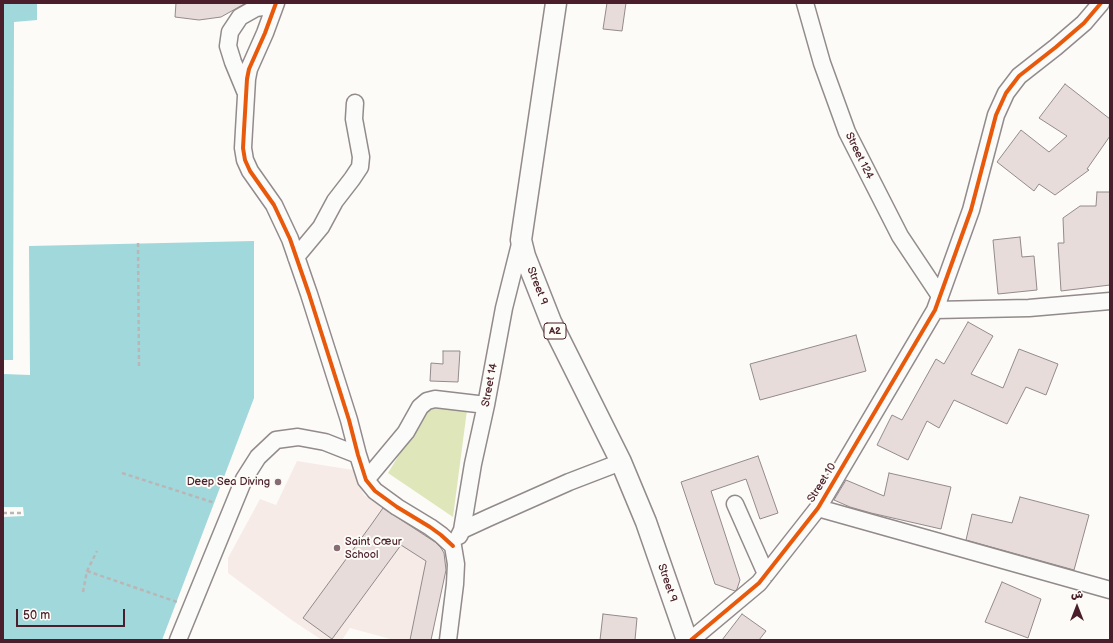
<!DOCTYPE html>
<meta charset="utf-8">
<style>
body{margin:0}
#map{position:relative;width:1113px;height:643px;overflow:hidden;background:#fcfbf8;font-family:"Balsamiq Sans","Playpen Sans Arabic",sans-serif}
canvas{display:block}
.frame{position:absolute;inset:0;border:4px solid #4a1f2b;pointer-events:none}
.north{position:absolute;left:1057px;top:587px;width:40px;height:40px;-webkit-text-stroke:3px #fdfcf7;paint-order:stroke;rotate:0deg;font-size:11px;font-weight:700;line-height:16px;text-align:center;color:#4a1f2b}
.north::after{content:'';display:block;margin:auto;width:14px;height:18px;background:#4a1f2b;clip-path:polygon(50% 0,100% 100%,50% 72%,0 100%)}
.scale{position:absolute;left:16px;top:609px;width:109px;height:18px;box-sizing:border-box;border:2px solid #4a1f2b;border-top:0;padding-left:5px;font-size:12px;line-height:14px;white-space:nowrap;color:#4a1f2b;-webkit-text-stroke:3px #fdfcf7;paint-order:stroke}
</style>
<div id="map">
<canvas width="1113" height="643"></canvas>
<div class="frame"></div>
<div class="north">ش</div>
<div class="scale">50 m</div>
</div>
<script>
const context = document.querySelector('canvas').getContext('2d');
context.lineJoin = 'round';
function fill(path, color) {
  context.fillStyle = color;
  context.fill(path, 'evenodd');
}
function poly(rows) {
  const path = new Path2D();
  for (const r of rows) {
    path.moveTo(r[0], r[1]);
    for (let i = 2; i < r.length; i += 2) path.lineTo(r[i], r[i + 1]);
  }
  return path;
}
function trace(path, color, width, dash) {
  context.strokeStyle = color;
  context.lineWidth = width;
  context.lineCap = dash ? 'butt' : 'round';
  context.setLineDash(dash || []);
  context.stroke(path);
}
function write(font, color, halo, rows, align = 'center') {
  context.font = font + ' "Balsamiq Sans",sans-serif';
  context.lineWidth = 4;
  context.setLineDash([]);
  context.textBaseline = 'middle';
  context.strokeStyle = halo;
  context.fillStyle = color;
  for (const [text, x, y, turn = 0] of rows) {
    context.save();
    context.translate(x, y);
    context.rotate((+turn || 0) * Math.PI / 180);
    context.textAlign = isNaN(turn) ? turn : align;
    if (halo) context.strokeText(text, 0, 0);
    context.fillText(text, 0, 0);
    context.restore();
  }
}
const built = poly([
 [297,461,353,470,364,495,438,543,444,553,447,565,431,640,394,640,350,628,342,640,322,640,293,621,228,573,228,558,260,499,276,505]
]);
const green = poly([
 [434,406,467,410,453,517,388,473,422,417]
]);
const water = poly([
 [3,3,37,3,37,20,14,22,13,360,3,360],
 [254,241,254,398,162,640,3,640,3,517,24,516,23,507,3,507,3,374,30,375,29,246]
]);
const building = poly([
 [176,3,246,3,221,17,199,20,175,17,176,3],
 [607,3,626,3,622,31,603,29,607,3],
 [1065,84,1110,119,1110,136,1087,169,1089,170,1055,195,1039,184,1034,191,997,162,1021,130,1049,152,1067,136,1039,118,1065,84],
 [1097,192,1110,192,1110,285,1061,291,1058,243,1064,243,1063,218,1080,206,1096,206,1097,192],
 [1020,237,1022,257,1034,256,1037,290,998,294,993,240,1020,237],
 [968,322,993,336,971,374,1003,388,1019,349,1058,364,1046,395,1026,387,1007,424,954,400,939,428,927,421,908,460,877,445,892,415,902,420,936,359,944,364,968,322],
 [856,335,866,371,760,400,750,364,856,335],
 [443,351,460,351,458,382,430,381,431,363,443,364,443,351],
 [758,456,778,513,760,519,746,479,711,491,740,580,737,589,735,591,715,584,681,482,758,456],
 [889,473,951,487,941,529,871,513,850,507,834,500,846,480,884,496,889,473],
 [1020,497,1089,515,1074,570,966,540,972,514,1012,523,1020,497],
 [383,508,435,542,441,548,444,553,446,570,431,640,410,640,426,561,401,545,332,639,303,618,371,525,383,508],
 [1002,582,1041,599,1028,638,985,622,1002,582],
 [603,614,637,618,635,640,600,640,603,614],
 [742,614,766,631,759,640,722,640,742,614]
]);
const path = poly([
 [138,243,139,368],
 [122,473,215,503],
 [3,513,24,513],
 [87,571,177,602],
 [83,592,87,571,97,551]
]);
const minor = poly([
 [276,3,265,33,249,69,247,79,244,130,243,148,245,160,250,171,274,205,290,239,309,294,349,420,358,455,366,480,375,491,397,507,430,527,441,535,453,546],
 [805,3,822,63,847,132,900,236,940,296],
 [245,91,233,62,228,46,230,32,240,17,256,8,275,5],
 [296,257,321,227,335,201,352,179,360,167,361,157,354,119,355,103],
 [935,310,1029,308,1110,301],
 [366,480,406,432,420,407,427,401,435,399,486,405],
 [735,504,766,574],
 [818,508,1110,590],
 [462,530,473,464,486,405,504,308,521,240],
 [459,536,462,530,488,518,569,482,621,462],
 [178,640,244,479,258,457,276,440,298,437,325,442,358,455],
 [448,640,455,584,456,564,453,546],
 [691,640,759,583,818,508,935,310,971,210,996,115,1006,93,1019,76,1056,47,1084,23,1101,3]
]);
const major = poly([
 [556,3,521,240,525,256,551,322,621,462,646,522,687,640]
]);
const cycleway = poly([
 [276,3,265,33,249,69,247,79,244,130,243,148,245,160,250,171,274,205,290,239,309,294,349,420,358,455,366,480,375,491,397,507,430,527,441,535,453,546],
 [691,640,759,583,818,508,935,310,971,210,996,115,1006,93,1019,76,1056,47,1084,23,1101,3]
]);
const markers = [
 [278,482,4,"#886c73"],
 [337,548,4,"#886c73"]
];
const shields = [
 [555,331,22]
];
const shieldNames = [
 ["A2",555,331]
];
const streetNames = [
 ["Street 124",859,156,64],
 ["Street 9",537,286,69],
 ["Street 14",490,385,-79],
 ["Street 10",822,483,-58],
 ["Street 9",667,583,71]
];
const poiNames = [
 ["Deep Sea Diving",270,482],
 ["Saint Cœur",345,542,"left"],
 ["School",345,555,"left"]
];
fill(built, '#f6ebe7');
fill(green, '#dfe6ba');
fill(water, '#a0d8db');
fill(building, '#e8dcda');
trace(building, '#928a8b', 1);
trace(minor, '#928a8b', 19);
trace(major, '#928a8b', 23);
trace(path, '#bbb6b6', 2.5, [4, 3]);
trace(minor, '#fbfbf9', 16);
trace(major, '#fbfbf9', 20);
trace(cycleway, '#e8590c', 4);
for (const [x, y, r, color] of markers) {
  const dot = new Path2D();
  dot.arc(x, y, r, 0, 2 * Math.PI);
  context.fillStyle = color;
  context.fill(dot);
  trace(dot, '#fdfcf7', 1.5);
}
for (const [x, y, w] of shields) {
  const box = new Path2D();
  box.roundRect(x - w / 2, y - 8, w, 16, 3);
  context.fillStyle = '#fdfcf7';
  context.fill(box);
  trace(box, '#4a1f2b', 1);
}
write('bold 10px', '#4a1f2b', null, shieldNames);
write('11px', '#4a1f2b', '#fdfcf7', streetNames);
write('11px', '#4a1f2b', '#fdfcf7', poiNames, 'right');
</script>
